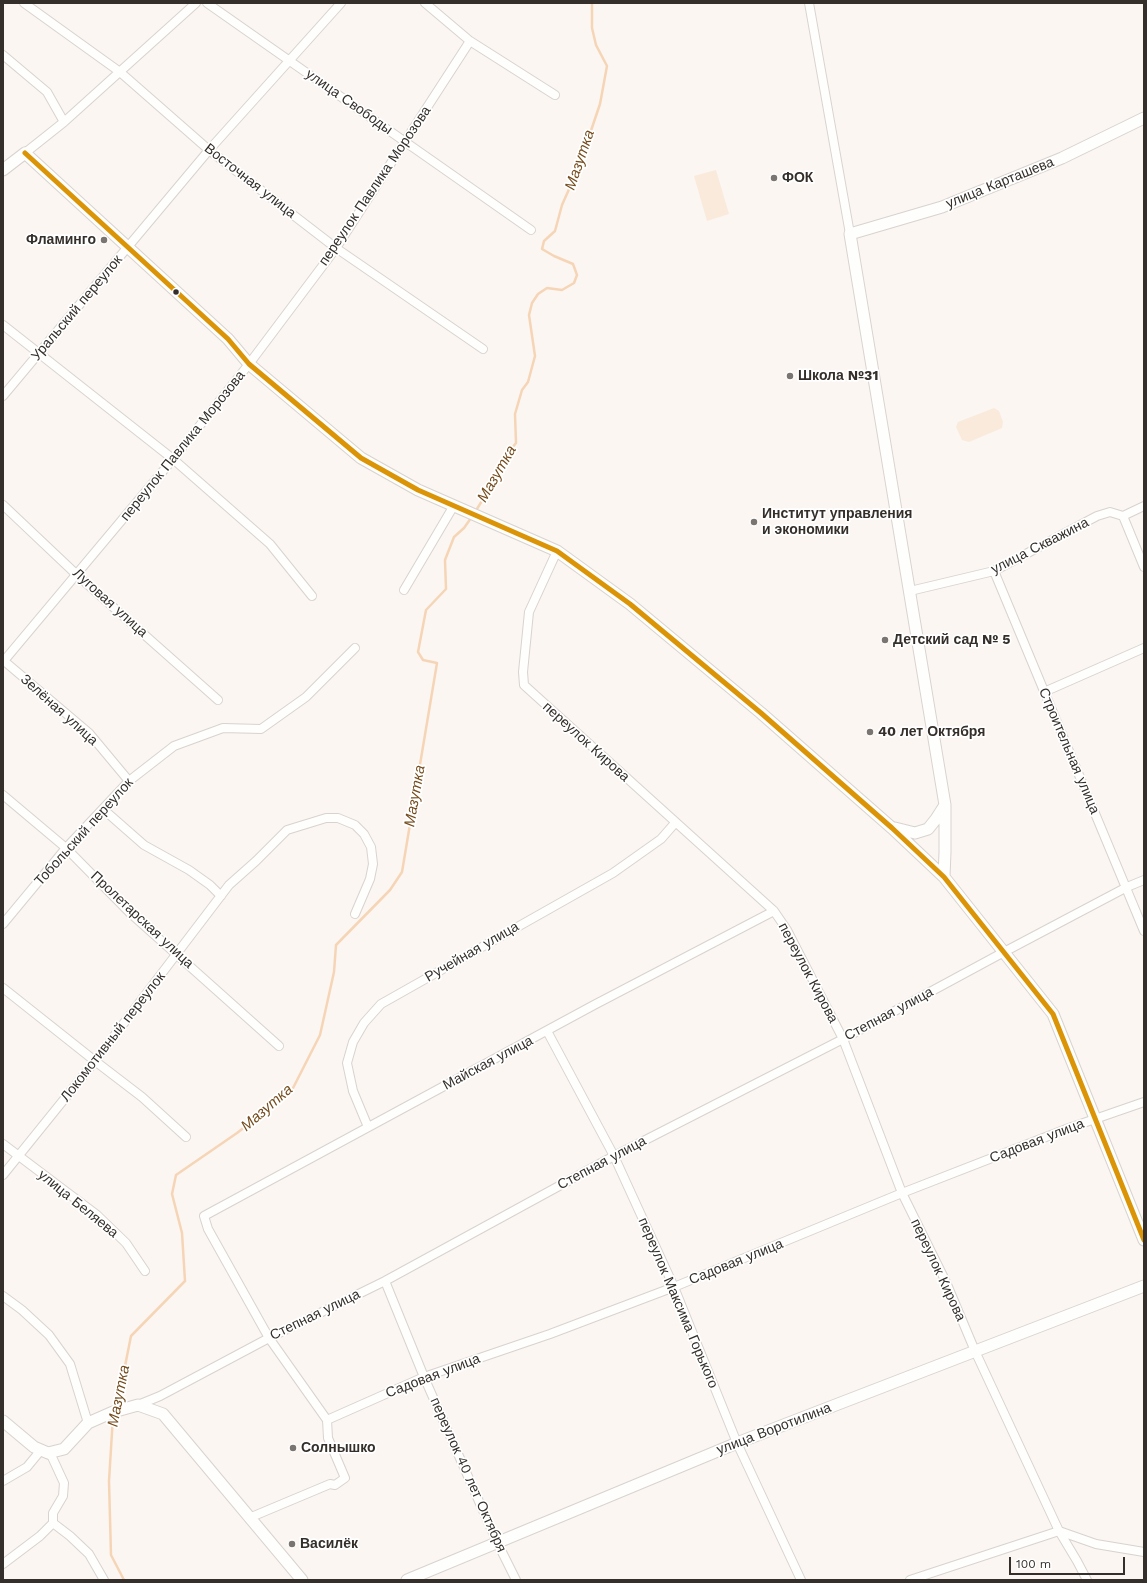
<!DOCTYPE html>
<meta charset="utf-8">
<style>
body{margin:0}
#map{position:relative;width:1147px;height:1583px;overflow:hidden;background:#fbf6f2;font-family:"Work Sans",sans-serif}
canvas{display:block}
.frame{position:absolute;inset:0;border:4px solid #342f2a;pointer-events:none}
.scale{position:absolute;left:1009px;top:1557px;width:116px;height:18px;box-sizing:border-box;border:2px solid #342f2a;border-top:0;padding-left:5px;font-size:12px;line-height:14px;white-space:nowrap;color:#342f2a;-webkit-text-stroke:3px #fff;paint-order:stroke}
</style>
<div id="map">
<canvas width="1147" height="1583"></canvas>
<div class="frame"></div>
<div class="scale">100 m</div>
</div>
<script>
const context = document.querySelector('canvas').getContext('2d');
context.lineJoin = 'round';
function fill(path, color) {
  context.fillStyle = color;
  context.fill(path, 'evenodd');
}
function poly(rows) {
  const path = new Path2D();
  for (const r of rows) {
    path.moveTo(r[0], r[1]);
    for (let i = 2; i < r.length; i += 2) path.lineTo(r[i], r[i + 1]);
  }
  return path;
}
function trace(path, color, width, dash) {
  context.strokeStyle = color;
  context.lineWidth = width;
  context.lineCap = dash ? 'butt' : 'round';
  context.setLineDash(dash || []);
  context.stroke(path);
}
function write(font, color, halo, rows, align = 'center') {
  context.font = font + ' "Work Sans",sans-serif';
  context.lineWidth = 3.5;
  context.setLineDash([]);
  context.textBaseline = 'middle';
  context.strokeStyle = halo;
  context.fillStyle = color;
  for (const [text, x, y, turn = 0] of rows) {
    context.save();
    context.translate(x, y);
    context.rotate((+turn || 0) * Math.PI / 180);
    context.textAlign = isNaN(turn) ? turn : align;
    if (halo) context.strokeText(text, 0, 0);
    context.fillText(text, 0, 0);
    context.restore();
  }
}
const green = poly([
 [716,170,729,214,707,221,694,176],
 [994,408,999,411,1003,422,1002,428,969,442,962,440,956,427,958,422]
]);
const stream = poly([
 [475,512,487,493,505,457,516,443,515,414,522,390,528,382,535,356,529,315,532,303,538,294,547,288,562,290,574,283,577,275,573,264,554,256,542,249,544,241,555,231,562,205,578,169,600,104,607,66,596,45,592,28,592,3],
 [115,1407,121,1386,131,1336,185,1281,182,1233,172,1194,176,1175,237,1133,292,1090,320,1035,334,972,336,945,390,890,402,872,437,663,423,660,418,652,426,610,446,589,445,560,454,537,464,528,471,518],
 [113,1416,109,1481,111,1555,124,1580]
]);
const street = poly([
 [24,3,120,72,209,150,336,248,483,349],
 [207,3,531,230],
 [425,3,470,41,555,95],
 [809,3,850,234],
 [3,55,47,92,64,122],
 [25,153,64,122,196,3],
 [3,325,173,459,270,544,312,596],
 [3,396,209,150,341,3],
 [3,505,77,575,218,700],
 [1123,516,1144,567],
 [557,551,529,612,523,672,524,685,774,911,787,930,843,1039,902,1193,946,1282,975,1351,1059,1531,1077,1561,1087,1580],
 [994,571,1144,931],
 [404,590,453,507],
 [910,591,994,571,1097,516,1110,512,1123,516,1144,506],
 [3,660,89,733,129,781],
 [3,662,173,459,249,364,336,248,470,41],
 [1044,692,1144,648],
 [3,795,66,848,129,912,279,1046],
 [103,809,144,845,189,870,210,885,221,896],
 [3,924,66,848,129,781,174,746,223,728,261,729,306,697,355,648],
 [3,988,95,1061,142,1097,186,1137],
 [547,1031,614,1156,674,1287,737,1443,801,1580],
 [368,1127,353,1091,347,1063,353,1042,364,1023,381,1004,613,873,661,839,675,823],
 [3,1144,97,1215,126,1243,145,1271],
 [3,1175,95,1061,229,885,256,861,287,830,326,818,338,818,355,825,364,834,371,847,373,864,370,879,355,914],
 [385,1281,424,1377,497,1542,516,1580],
 [3,1296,22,1310,49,1335,70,1364,88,1423],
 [138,1405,160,1396,269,1338,385,1281,614,1156,843,1039,1004,952,1127,887,1144,880],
 [327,1420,424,1377,550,1334,674,1287,902,1193,1069,1128,1144,1102],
 [48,1453,52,1457,64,1483,63,1496,53,1513,53,1523,70,1536,89,1554,104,1580],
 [3,1481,27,1467,41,1450],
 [249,1518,330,1484,335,1485,345,1478,328,1438,327,1420,269,1338,208,1229,204,1216,594,1005,774,911],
 [3,1564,40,1536,53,1523],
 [910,1580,1059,1531,1096,1544,1144,1552]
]);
const secondary = poly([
 [3,170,25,153,228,339,249,364,361,458,418,490,557,551,630,604,761,713,892,828,944,877,1053,1014,1144,1240],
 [895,828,915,833,928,829,936,819,945,805,850,234,942,207,1062,158,1144,118],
 [944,877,945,852,945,806],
 [3,1421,34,1447,48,1453,64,1449,88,1423,113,1412,138,1405,163,1414,302,1580],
 [407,1580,737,1443,1144,1286]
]);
const bus1 = poly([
 [25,153,228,339,249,364,361,458,418,490,557,551,630,604,761,713,892,828,944,877,1053,1014,1144,1240]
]);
const markers = [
 [774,178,4,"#7a7570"],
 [104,240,4,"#7a7570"],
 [176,292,3.5,"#342f2a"],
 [790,376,4,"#7a7570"],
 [754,522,4,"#7a7570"],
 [885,640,4,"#7a7570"],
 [870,732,4,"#7a7570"],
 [293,1448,4,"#7a7570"],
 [292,1544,4,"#7a7570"]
];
const streetNames = [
 ["улица Свободы",349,102,35],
 ["Восточная улица",250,181,38],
 ["улица Карташева",1000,183,-22],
 ["переулок Павлика Морозова",375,186,-56],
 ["Уральский переулок",77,308,-50],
 ["переулок Павлика Морозова",183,446,-51],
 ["улица Скважина",1040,546,-27],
 ["Луговая улица",110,603,42],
 ["Зелёная улица",59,710,42],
 ["переулок Кирова",586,742,42],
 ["Строительная улица",1069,751,67],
 ["Тобольский переулок",84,832,-48],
 ["Пролетарская улица",142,920,43],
 ["Ручейная улица",472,952,-30],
 ["переулок Кирова",808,973,62],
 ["Степная улица",889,1014,-28],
 ["Локомотивный переулок",113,1037,-52],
 ["Майская улица",488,1063,-28],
 ["Садовая улица",1037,1141,-21],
 ["Степная улица",602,1163,-28],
 ["улица Беляева",78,1204,39],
 ["Садовая улица",736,1262,-22],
 ["переулок Кирова",938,1270,65],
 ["переулок Максима Горького",678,1303,67],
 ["Степная улица",315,1315,-26],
 ["Садовая улица",433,1376,-21],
 ["улица Воротилина",774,1429,-21],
 ["переулок 40 лет Октября",468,1475,66]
];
const poiNames = [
 ["ФОК",782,178],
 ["Фламинго",96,240,"right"],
 ["Школа №31",798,376],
 ["Институт управления",762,514],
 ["и экономики",762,530],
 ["Детский сад № 5",893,640],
 ["40 лет Октября",878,732],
 ["Солнышко",301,1448],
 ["Василёк",300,1544]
];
const waterNames = [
 ["Мазутка",580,160,-71],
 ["Мазутка",497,474,-60],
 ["Мазутка",415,796,-80],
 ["Мазутка",267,1108,-41],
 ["Мазутка",119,1396,-79]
];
fill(green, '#faeadb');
trace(stream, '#f5d5b6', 2.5);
trace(street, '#d8d3cf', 10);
trace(secondary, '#d8d3cf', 13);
trace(street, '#fefefd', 8);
trace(secondary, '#fefefd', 11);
trace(bus1, '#da9406', 5);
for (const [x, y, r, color] of markers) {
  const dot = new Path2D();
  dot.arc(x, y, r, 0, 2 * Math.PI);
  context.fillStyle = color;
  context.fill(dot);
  trace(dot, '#fff', 1.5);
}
write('14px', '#342f2a', '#fff', streetNames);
write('bold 14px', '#342f2a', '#fff', poiNames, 'left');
write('italic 15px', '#754c1c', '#fff', waterNames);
</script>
